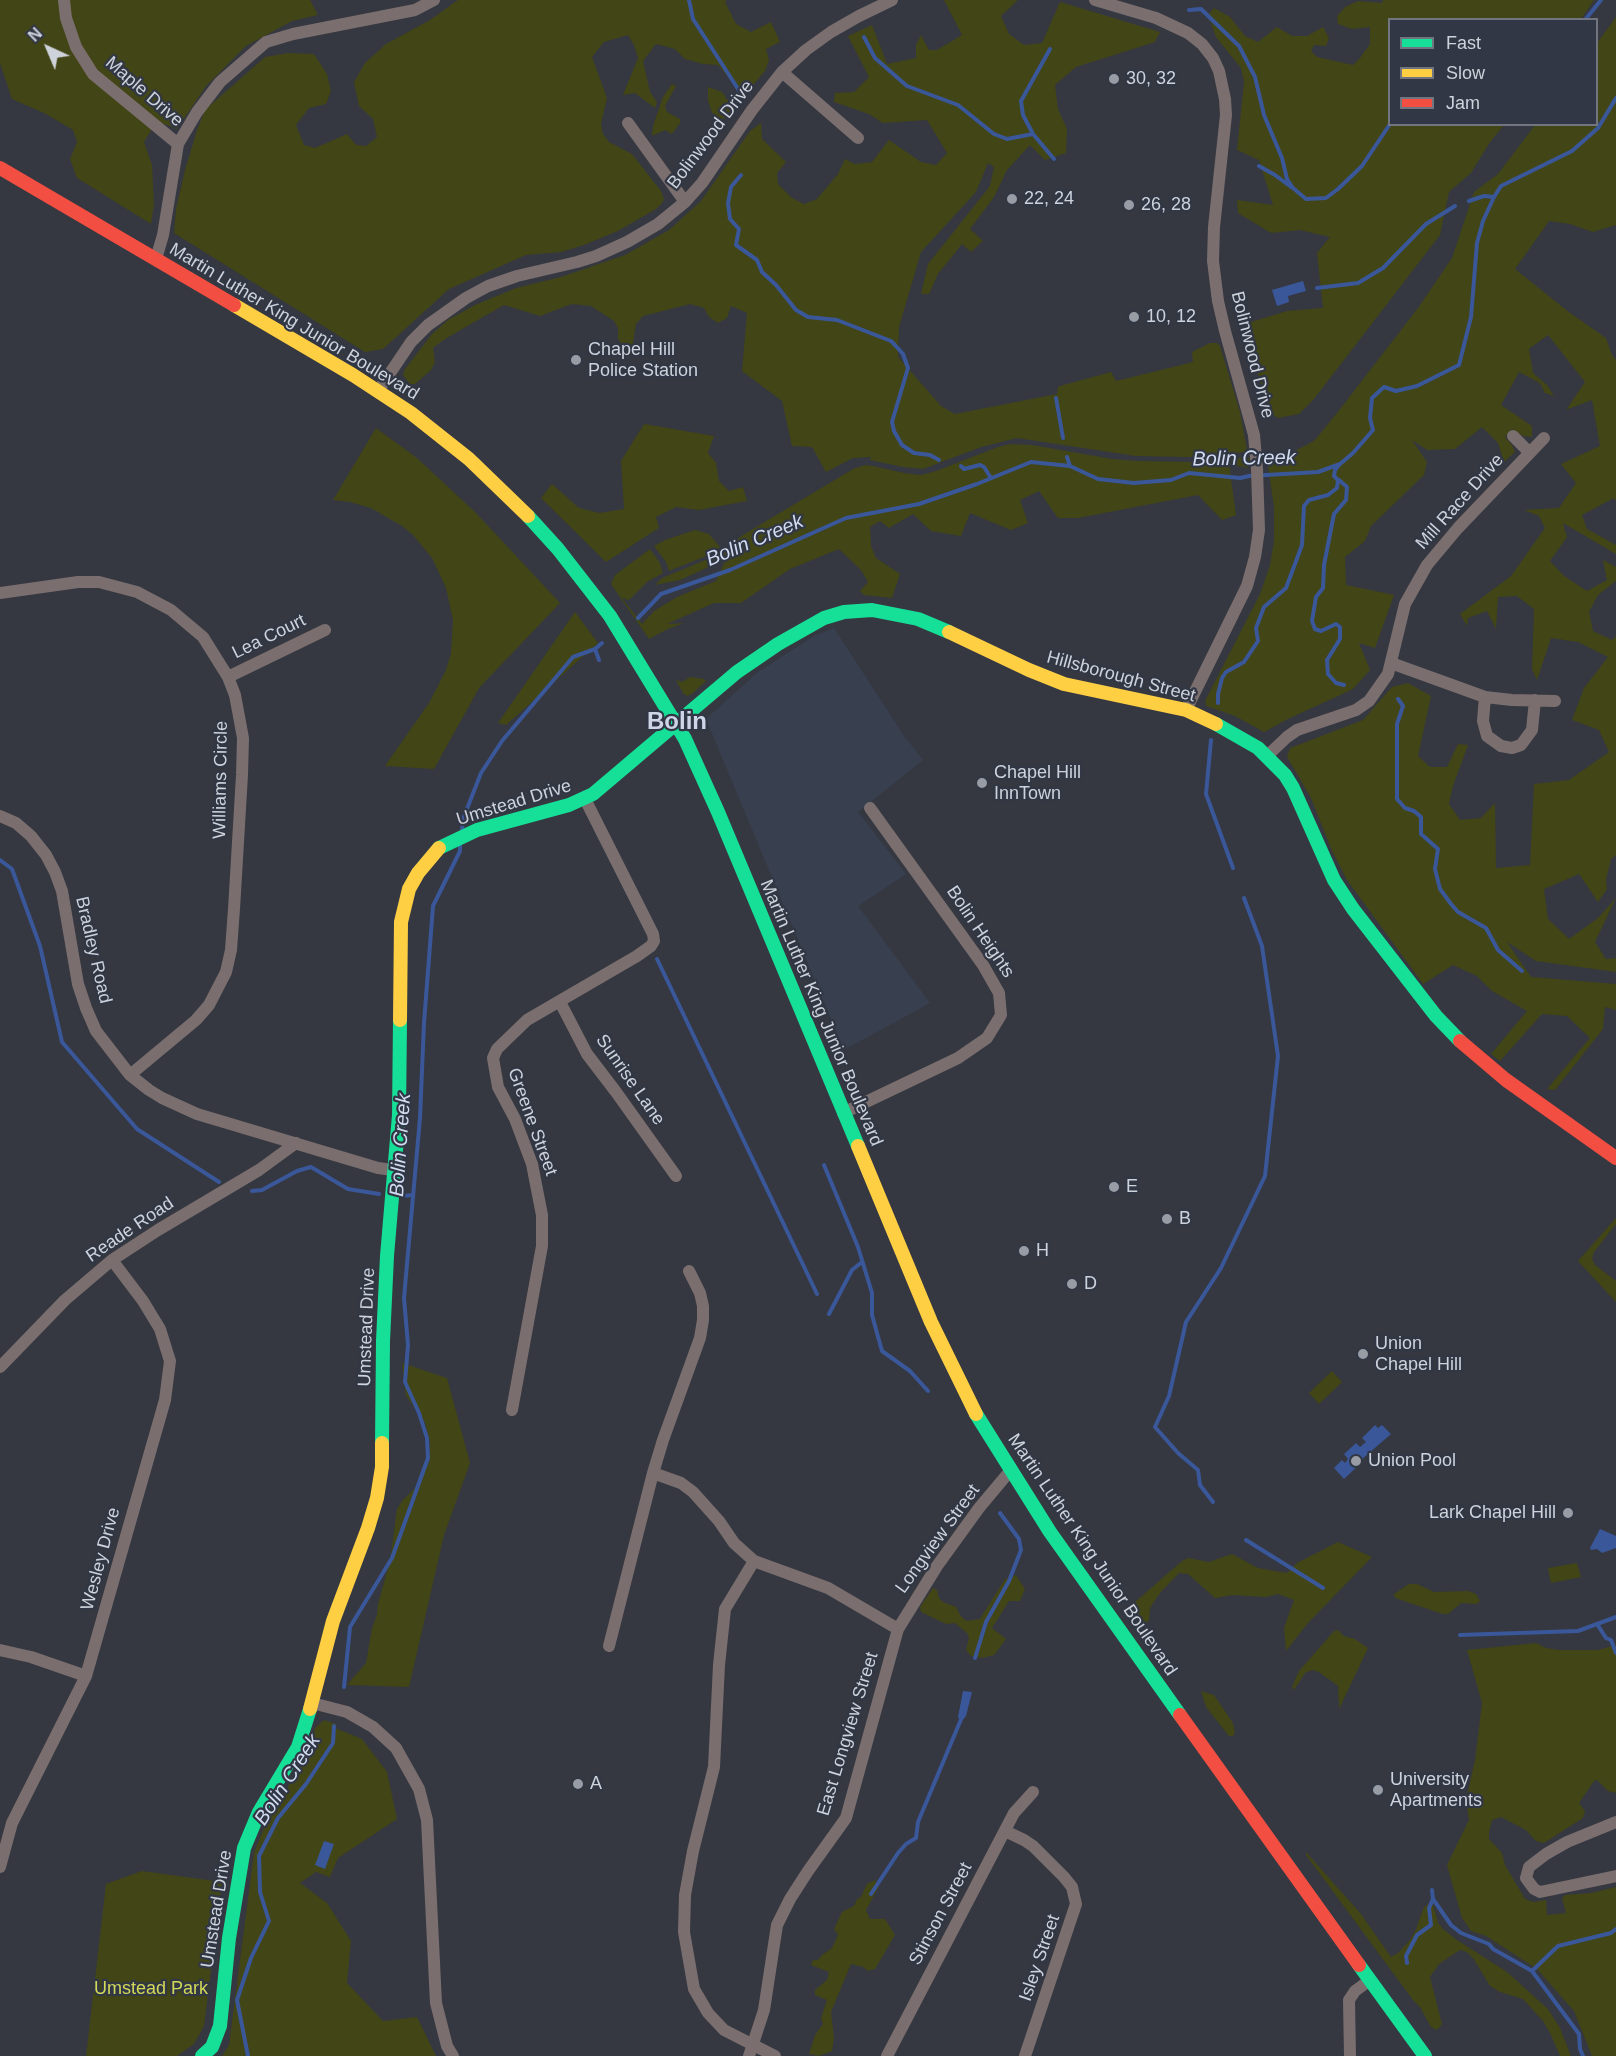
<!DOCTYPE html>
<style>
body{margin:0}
#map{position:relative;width:1616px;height:2056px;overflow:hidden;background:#353840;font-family:Arial,sans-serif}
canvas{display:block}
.legend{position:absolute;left:1388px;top:18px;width:210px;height:108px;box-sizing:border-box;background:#313744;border:2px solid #707580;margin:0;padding:8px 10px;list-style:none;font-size:18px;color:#ced2da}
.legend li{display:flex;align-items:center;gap:12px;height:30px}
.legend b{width:30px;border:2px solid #707580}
.north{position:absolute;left:18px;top:18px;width:60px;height:60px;-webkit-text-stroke:4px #313744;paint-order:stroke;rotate:316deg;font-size:16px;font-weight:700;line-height:24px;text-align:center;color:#ced2da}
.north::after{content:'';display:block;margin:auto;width:21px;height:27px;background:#ced2da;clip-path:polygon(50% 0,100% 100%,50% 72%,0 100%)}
</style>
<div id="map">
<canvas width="1616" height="2056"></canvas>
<ul class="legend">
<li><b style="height:8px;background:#16e098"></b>Fast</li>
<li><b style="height:8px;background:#ffcf43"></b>Slow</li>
<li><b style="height:8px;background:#f24e42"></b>Jam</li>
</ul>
<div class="north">N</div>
</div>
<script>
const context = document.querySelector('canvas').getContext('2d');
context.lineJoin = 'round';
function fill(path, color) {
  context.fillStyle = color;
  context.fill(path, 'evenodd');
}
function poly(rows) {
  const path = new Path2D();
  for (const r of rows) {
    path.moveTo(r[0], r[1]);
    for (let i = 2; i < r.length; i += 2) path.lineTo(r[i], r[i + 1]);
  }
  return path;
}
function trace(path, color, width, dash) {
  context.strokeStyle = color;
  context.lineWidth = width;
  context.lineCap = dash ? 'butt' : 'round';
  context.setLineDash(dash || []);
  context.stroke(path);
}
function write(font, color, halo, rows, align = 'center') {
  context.font = font + ' Arial,sans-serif';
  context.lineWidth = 4.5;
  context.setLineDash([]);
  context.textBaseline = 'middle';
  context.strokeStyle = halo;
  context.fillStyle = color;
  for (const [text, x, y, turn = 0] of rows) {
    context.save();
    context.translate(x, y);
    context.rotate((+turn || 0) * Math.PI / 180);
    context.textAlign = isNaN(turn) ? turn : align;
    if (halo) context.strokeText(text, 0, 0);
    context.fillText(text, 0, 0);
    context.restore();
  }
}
const built = poly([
 [834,628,904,736,923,760,858,812,906,874,858,906,930,1003,844,1050,706,719,757,673,814,636]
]);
const green = poly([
 [0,0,310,0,318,15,292,21,246,46,206,86,177,129,157,121,144,142,152,165,154,204,151,224,77,178,70,159,77,142,73,130,46,114,12,99,0,63],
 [458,0,727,0,725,2,736,24,751,32,771,22,780,42,766,49,769,60,765,71,749,90,738,89,718,65,703,64,685,59,675,49,656,44,643,61,650,92,657,102,655,108,635,93,623,95,638,58,634,45,628,35,604,42,592,57,607,98,601,124,603,134,609,142,632,154,661,191,664,199,662,203,656,209,618,231,584,245,561,252,526,255,449,289,383,349,365,352,174,233,176,209,185,170,197,130,205,110,265,57,288,53,314,54,327,74,331,91,326,104,309,108,296,125,304,145,315,148,347,134,356,145,366,146,377,137,373,119,359,106,354,82,365,63,386,44,430,20],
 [944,0,1018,0,1001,16,1009,34,1024,45,1042,43,1060,2,1160,32,1155,42,1076,67,1055,85,1058,109,1067,129,1066,153,1045,160,1030,145,1007,170,994,197,970,229,983,241,971,252,962,244,938,274,929,294,921,294,928,264,990,186,994,167,988,163,976,192,921,252,899,327,898,357,941,406,955,414,1057,394,1058,387,1060,386,1111,372,1116,381,1193,362,1192,352,1210,343,1217,343,1220,346,1240,412,1247,450,1246,452,1189,457,1136,456,1017,438,981,447,923,469,903,467,870,460,871,457,853,458,826,472,812,447,792,446,782,401,742,371,747,313,731,306,727,318,718,323,709,317,704,308,690,304,643,316,636,324,632,349,634,356,629,355,623,348,618,338,618,328,614,321,591,306,572,304,540,316,504,305,445,339,433,348,435,362,431,370,415,384,410,384,403,375,405,369,432,334,448,320,475,305,516,288,561,277,625,255,669,230,701,201,750,131,761,123,762,139,786,162,777,173,778,184,792,198,804,204,817,199,838,174,845,159,855,164,872,162,889,140,921,162,936,165,947,153,927,120,883,123,869,114,834,102,835,93,854,92,869,77,848,36,872,25,887,64,916,58,916,45,921,35,929,50,937,50,962,35],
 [1383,0,1594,0,1581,19,1390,20,1390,124,1504,125,1490,142,1471,173,1449,192,1440,235,1314,399,1299,414,1278,418,1268,411,1253,355,1241,331,1251,322,1287,311,1323,308,1317,253,1330,237,1300,230,1271,233,1238,213,1237,200,1273,205,1259,160,1237,150,1244,82,1241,68,1216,37,1208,15,1214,8,1230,17,1245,36,1258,42,1277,27,1292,36,1307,36,1323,27,1329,38,1326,46,1314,45,1311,51,1317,57,1353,65,1360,58,1370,44,1370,27,1352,29,1338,24,1337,16,1345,7,1358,1,1382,3],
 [1616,17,1616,225,1593,232,1570,224,1549,221,1515,269,1570,313,1606,338,1612,355,1616,360,1616,501,1614,498,1582,515,1587,529,1616,545,1616,554,1563,523,1567,537,1550,561,1564,576,1587,591,1607,580,1603,560,1616,567,1616,581,1598,595,1589,612,1593,631,1612,640,1616,636,1616,855,1611,859,1606,880,1607,889,1598,902,1579,874,1544,889,1548,919,1569,939,1598,918,1616,898,1595,942,1606,959,1616,958,1616,972,1536,961,1507,942,1531,977,1616,984,1616,1010,1605,1007,1603,1029,1555,1090,1547,1089,1590,1038,1567,1016,1542,1014,1500,1061,1491,1054,1527,1011,1492,991,1477,976,1453,965,1423,984,1347,880,1332,851,1311,798,1287,757,1290,748,1363,720,1392,687,1408,683,1431,696,1418,756,1430,767,1447,767,1458,744,1468,745,1453,786,1449,804,1460,820,1481,818,1495,803,1496,868,1530,865,1534,784,1569,780,1609,752,1599,730,1572,720,1584,688,1608,657,1578,642,1551,638,1537,680,1532,669,1534,609,1517,596,1498,597,1496,629,1487,611,1468,618,1467,626,1460,614,1511,576,1545,528,1539,516,1524,510,1559,508,1576,483,1561,464,1600,446,1592,400,1566,410,1585,382,1548,335,1529,349,1533,373,1547,385,1554,396,1545,393,1540,383,1519,372,1501,405,1532,426,1532,437,1523,436,1512,429,1505,437,1512,445,1515,452,1504,462,1498,443,1482,427,1455,449,1427,450,1412,440,1427,462,1424,475,1371,526,1365,541,1345,557,1346,585,1394,595,1375,648,1359,643,1370,670,1353,689,1288,719,1264,732,1235,716,1206,706,1205,701,1260,594,1270,565,1274,541,1274,507,1268,466,1269,457,1293,452,1314,441,1337,413,1418,308,1452,258,1474,192,1498,174,1535,125,1596,124,1597,43],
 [672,84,676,86,665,106,667,112,680,119,680,123,672,134,665,130,652,136,653,126,663,97],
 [708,87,722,92,730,104,730,118,721,119,712,113,708,100],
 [644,424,714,436,708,453,716,463,719,481,729,491,743,487,747,501,699,510,676,507,656,517,659,528,606,562,541,498,552,484,579,508,599,513,624,509,621,461],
 [376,428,417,458,476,513,560,603,479,688,434,769,385,766,429,703,446,670,451,653,453,620,446,588,432,558,413,535,402,526,371,508,350,502,333,500],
 [1011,444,1032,445,1112,459,1137,461,1192,462,1247,457,1250,459,1248,468,1229,464,1236,515,1222,520,1198,495,1078,518,1058,518,1039,491,1020,500,1028,523,1011,530,970,513,961,536,931,531,913,514,889,528,880,521,870,527,871,546,876,558,900,574,892,598,864,595,860,591,868,582,861,570,839,549,790,569,741,603,714,603,667,624,684,623,668,629,649,639,611,584,615,575,650,549,660,563,663,573,647,582,629,600,622,598,642,624,654,611,677,597,716,581,726,559,680,580,655,585,662,578,710,558,743,535,853,469,865,465,873,466,904,473,921,475,936,471,998,447],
 [695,530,709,534,720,547,704,557,669,571,666,562,654,546,665,540],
 [575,612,598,643,506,725,498,723],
 [690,677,704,679,706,681,692,694,687,696,683,693,676,680,682,682],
 [1616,1218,1616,1224,1594,1252,1592,1259,1595,1265,1616,1281,1616,1302,1578,1261],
 [402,1363,447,1378,470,1463,444,1535,409,1687,347,1685,366,1663,372,1628,377,1615,378,1604,390,1561,397,1509,402,1501,419,1484,422,1474,429,1463,430,1442,425,1422,406,1396],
 [1332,1371,1342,1382,1319,1404,1309,1393],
 [1338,1542,1372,1557,1308,1623,1286,1651,1284,1628,1294,1600,1278,1594,1266,1597,1233,1595,1215,1598,1188,1574,1179,1573,1160,1593,1150,1608,1149,1620,1143,1626,1132,1610,1134,1603,1182,1561,1188,1558,1209,1562,1232,1554,1258,1568,1287,1573,1297,1563],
 [1577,1563,1581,1577,1551,1583,1548,1568],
 [1016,1575,1025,1589,1020,1601,1009,1601,992,1628,1006,1639,994,1655,982,1658,971,1656,966,1650,969,1638,967,1633,955,1623,946,1624,921,1612,920,1607,933,1588,937,1590,939,1598,943,1602,956,1607,960,1615,966,1621,980,1619,1005,1579],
 [1409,1584,1417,1584,1434,1592,1468,1591,1476,1594,1480,1601,1477,1604,1461,1603,1448,1614,1443,1614,1395,1598,1394,1594],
 [1338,1630,1344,1636,1355,1639,1368,1648,1339,1709,1338,1686,1319,1672,1312,1670,1305,1673,1294,1690,1292,1687,1299,1671,1334,1631],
 [1536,1643,1546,1648,1559,1650,1598,1650,1616,1645,1616,1793,1608,1791,1597,1780,1594,1781,1579,1803,1585,1811,1583,1818,1544,1843,1536,1841,1526,1830,1501,1817,1492,1820,1489,1832,1489,1839,1502,1853,1505,1865,1525,1899,1534,1902,1546,1900,1547,1915,1566,1913,1562,1898,1565,1895,1591,1893,1616,1887,1616,2056,1592,2056,1574,2011,1537,1969,1486,1936,1471,1931,1462,1918,1447,1865,1469,1820,1466,1799,1475,1760,1482,1703,1467,1650],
 [1201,1691,1214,1695,1233,1723,1235,1733,1233,1736,1229,1736,1206,1707],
 [324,1720,336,1724,335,1728,362,1739,387,1772,397,1819,338,1858,330,1877,316,1872,300,1883,327,1903,351,1941,347,1983,383,2021,417,2017,436,2056,222,2056,229,2045,254,1853,268,1818,296,1774,315,1728],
 [1306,1852,1361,1914,1391,1957,1398,1953,1410,1940,1416,1929,1424,1907,1430,1903,1433,1904,1438,1923,1443,1929,1457,1940,1507,1972,1548,2009,1560,2028,1571,2056,1560,2056,1550,2033,1543,2021,1523,1999,1500,1992,1490,1986,1473,1958,1467,1952,1460,1950,1439,1964,1430,1977,1442,2024,1437,2030,1431,2027,1420,2007,1413,2000,1306,1855],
 [142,1871,222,1882,204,2026,194,2044,177,2056,86,2056,106,1884],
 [875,1880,879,1886,866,1910,870,1919,885,1919,895,1935,875,1969,868,1971,863,1967,851,1964,831,2012,834,2038,832,2051,819,2056,809,2054,815,2035,823,2024,821,2018,827,2000,815,1995,815,1990,827,1980,829,1972,811,1965,813,1960,818,1960,822,1955,832,1948,838,1935,834,1929,842,1912,854,1906,857,1899,861,1897,867,1884]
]);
const water = poly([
 [1303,281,1306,291,1288,296,1289,302,1277,306,1272,290],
 [1375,1425,1378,1428,1382,1425,1391,1434,1361,1460,1362,1462,1344,1479,1334,1468,1342,1460,1345,1463,1348,1459,1344,1454,1356,1443,1360,1447,1366,1442,1362,1438],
 [1600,1529,1616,1536,1616,1548,1602,1553,1597,1549,1591,1550,1590,1548],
 [963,1691,972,1692,966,1716,961,1722,958,1717],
 [324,1841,334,1844,325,1869,315,1865]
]);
const stream = poly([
 [689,0,693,19,740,92],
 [1189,10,1201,9,1239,46,1255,77,1264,115,1282,158,1287,179,1293,188,1306,199,1326,198,1338,189,1362,166,1390,124],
 [1585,20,1601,0],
 [864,37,875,58,907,86,958,105,994,134,1007,139,1033,134],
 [1050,49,1021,101,1023,115,1033,134,1054,159],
 [1259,166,1275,175,1291,187],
 [741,175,731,187,728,203,730,219,739,229,736,245,757,260,762,272,776,285,796,310,808,317,837,320,891,341,895,345,903,354,908,368,892,422,894,431,902,445,914,453,930,455,939,460],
 [1469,201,1484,196,1494,197],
 [1317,288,1358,283,1383,268,1426,224,1455,206],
 [1056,398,1063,438],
 [1067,457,1070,466],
 [961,466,964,469,980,465,984,467,991,478],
 [1339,480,1347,487,1346,500,1334,514,1324,565,1323,588,1316,597,1312,621,1315,629,1321,631,1336,624,1340,627,1340,639,1327,660,1328,674,1336,683,1344,685],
 [638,618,661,594,730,570,846,518,919,504,977,484,1031,462,1070,466,1098,479,1134,483,1171,480,1189,473,1240,478,1249,476,1318,472,1340,464,1353,453,1373,430,1370,418,1372,398,1384,387,1396,391,1417,386,1459,365,1471,317,1477,243,1483,221,1494,197,1501,186,1572,151,1598,128,1616,98],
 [595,649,599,660],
 [1398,699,1403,706,1397,724,1397,799,1405,808,1414,811,1421,817,1421,834,1438,849,1435,869,1440,889,1451,904,1458,912,1486,928,1498,950,1522,971],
 [1218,703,1218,694,1222,678,1226,672,1244,662,1258,641,1256,628,1264,607,1286,588,1302,545,1304,506,1309,500,1328,495,1337,488,1338,480,1334,476,1335,470,1339,465],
 [1211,740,1206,794,1233,868],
 [462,831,463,819,481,773,502,741,573,657,595,649,602,643],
 [0,860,12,869,40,946,62,1042,137,1129,219,1182],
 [657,959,817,1294],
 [824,1165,858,1247,872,1293,872,1315,882,1351,910,1371,928,1391],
 [252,1191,262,1190,297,1171,311,1167,348,1189,379,1194],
 [403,1196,412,1195],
 [829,1314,852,1270,862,1262],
 [1213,1502,1200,1485,1198,1470,1178,1453,1155,1427,1169,1396,1186,1322,1221,1268,1265,1176,1278,1056,1262,946,1244,898],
 [1246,1540,1323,1588],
 [1597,1624,1606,1638,1611,1640,1616,1653],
 [1460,1635,1578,1631,1616,1617],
 [975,1658,986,1622,1009,1581,1021,1550,1019,1539,1000,1513],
 [344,1687,350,1627,392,1558,428,1458,427,1438,419,1413,405,1382,408,1345,404,1298,420,1118,424,1023,433,906,460,851,460,845],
 [1432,1890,1433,1899,1451,1925,1461,1933,1489,1944,1493,1949,1532,1971,1579,2034,1580,2049,1583,2056],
 [871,1894,898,1853,906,1844,916,1838,918,1822,962,1717],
 [1407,1963,1406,1956,1417,1935,1431,1925,1429,1908,1433,1899],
 [1532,1971,1558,1946,1611,1933,1616,1929],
 [248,2056,237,2000,251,1958,269,1921,260,1892,259,1856,278,1818,306,1784,333,1743,334,1726]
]);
const street = poly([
 [64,0,66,18,76,47,93,74,178,144],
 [1095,0,1156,18,1188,33,1202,44,1213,58,1219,71,1225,99,1226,115,1214,227,1213,261,1218,301,1225,331,1254,435,1257,469,1259,530,1255,557,1247,586,1186,710],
 [782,72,858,138],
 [628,123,685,202],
 [156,259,163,235,178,144,197,112,220,82,266,42,293,34,415,10,434,0],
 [378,391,411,342,428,325,466,298,488,286,517,276,577,262,596,256,627,242,658,224,685,202,702,183,752,110,782,72,806,50,831,32,859,16,892,0],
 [1513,436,1530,453],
 [0,593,78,582,99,582,137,592,171,610,203,637,228,677,235,695,243,738,242,775,234,909,231,950,226,972,209,1005,196,1020,130,1075],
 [1391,663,1485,697,1512,700,1555,701],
 [228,677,325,630],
 [1485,697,1483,721,1487,736,1501,746,1512,748,1521,745,1532,730,1535,700],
 [1267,756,1287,737,1297,730,1356,710,1369,701,1388,674,1405,604,1427,565,1458,528,1544,438],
 [0,816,16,823,31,836,46,855,55,872,62,891,78,984,86,1008,96,1031,130,1075,149,1090,162,1098,197,1114,378,1168,393,1170],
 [560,1002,587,1054,616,1092,676,1176],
 [843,1113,958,1058,987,1038,1001,1015,999,993,983,965,870,808],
 [0,1367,65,1300,112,1260,158,1230,259,1170,296,1143],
 [512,1410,542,1246,542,1215,532,1164,515,1119,498,1087,493,1058,497,1049,527,1020,637,956,651,946,654,941,653,934,585,799],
 [653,1473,681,1483,693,1492,719,1521,734,1543,754,1561],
 [609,1646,653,1473,663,1440,700,1338,703,1320,703,1306,700,1293,689,1271],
 [0,1650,31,1657,86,1676],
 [312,1703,347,1712,373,1727,396,1748,419,1789,427,1820,436,2003,447,2046,453,2056],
 [1616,1822,1567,1842,1546,1854,1529,1867,1526,1878,1534,1889,1540,1892,1616,1876],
 [1005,1831,1024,1840,1033,1846,1064,1877,1072,1887,1076,1904,1025,2056],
 [0,1867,12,1823,86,1676,165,1400,170,1361,160,1329,143,1301,112,1260],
 [749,2056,764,2010,777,1925,790,1899,808,1871,846,1818,898,1629,937,1566,979,1508,1010,1471],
 [775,2056,724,2030,708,2013,694,1989,684,1932,685,1895,693,1851,714,1767,719,1665,725,1609,754,1561,828,1588,898,1629],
 [887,2056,1014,1813,1033,1792],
 [1350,2056,1349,2000,1355,1991,1370,1980]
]);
const fast = poly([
 [528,516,558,549,610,616,685,739,718,812,858,1146],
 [1216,724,1258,748,1285,775,1293,788,1334,880,1353,909,1436,1016,1460,1041],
 [439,848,477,830,569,805,593,794,737,672,778,644,824,618,844,612,872,610,918,619,949,632],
 [976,1414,1050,1532,1180,1715],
 [382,1443,383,1341,387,1256,399,1115,400,1020],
 [1359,1965,1425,2056],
 [202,2056,212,2047,220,2026,229,1938,244,1848,259,1812,298,1747,310,1709]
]);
const slow = poly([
 [234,305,353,375,411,413,469,459,528,516],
 [949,632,1029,670,1064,684,1186,710,1216,724],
 [400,1020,401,922,409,889,418,873,439,848],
 [858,1146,931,1322,976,1414],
 [310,1709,333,1621,368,1528,377,1498,382,1467,382,1443]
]);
const jam = poly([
 [0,168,234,305],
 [1460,1041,1506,1080,1616,1158],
 [1180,1715,1359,1965]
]);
const markers = [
 [1114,79,6,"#989ca4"],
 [1012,199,6,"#989ca4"],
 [1129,205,6,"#989ca4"],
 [1134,317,6,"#989ca4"],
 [576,360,6,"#989ca4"],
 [982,783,6,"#989ca4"],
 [1114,1187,6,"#989ca4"],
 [1167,1219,6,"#989ca4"],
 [1024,1251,6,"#989ca4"],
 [1072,1284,6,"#989ca4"],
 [1363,1354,6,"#989ca4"],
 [1356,1461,6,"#989ca4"],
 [1568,1513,6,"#989ca4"],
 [578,1784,6,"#989ca4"],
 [1378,1790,6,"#989ca4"]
];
const poiNames = [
 ["30, 32",1126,79],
 ["22, 24",1024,199],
 ["26, 28",1141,205],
 ["10, 12",1146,317],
 ["Chapel Hill",588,350],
 ["Police Station",588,371],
 ["Chapel Hill",994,773],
 ["InnTown",994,794],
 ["E",1126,1187],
 ["B",1179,1219],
 ["H",1036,1251],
 ["D",1084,1284],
 ["Union",1375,1344],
 ["Chapel Hill",1375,1365],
 ["Union Pool",1368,1461],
 ["Lark Chapel Hill",1556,1513,"right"],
 ["University",1390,1780],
 ["Apartments",1390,1801],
 ["A",590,1784]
];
const streetNames = [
 ["Maple Drive",144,92,41],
 ["Bolinwood Drive",711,135,-53],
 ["Martin Luther King Junior Boulevard",294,322,31],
 ["Bolinwood Drive",1252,355,76],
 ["Mill Race Drive",1460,502,-48],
 ["Lea Court",269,637,-26],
 ["Hillsborough Street",1121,677,15],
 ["Williams Circle",221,780,-89],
 ["Umstead Drive",514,803,-17],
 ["Bolin Heights",980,932,56],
 ["Bradley Road",93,950,77],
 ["Martin Luther King Junior Boulevard",821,1013,67],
 ["Sunrise Lane",630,1080,55],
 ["Greene Street",532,1122,70],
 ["Reade Road",130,1230,-34],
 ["Umstead Drive",367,1327,-88],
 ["Longview Street",938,1539,-54],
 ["Martin Luther King Junior Boulevard",1092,1555,56],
 ["Wesley Drive",101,1559,-75],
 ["East Longview Street",848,1734,-73],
 ["Umstead Drive",217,1909,-81],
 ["Stinson Street",941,1914,-62],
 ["Isley Street",1040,1958,-71]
];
const parkNames = [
 ["Umstead Park",151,1989]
];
const waterNames = [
 ["Bolin Creek",1244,459,-1],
 ["Bolin Creek",755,541,-23],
 ["Bolin Creek",401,1145,-86],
 ["Bolin Creek",288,1780,-57]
];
const districtNames = [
 ["Bolin",677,722]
];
fill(built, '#384050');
fill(green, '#424515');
fill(water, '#3a579a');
trace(stream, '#3a579a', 4);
trace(street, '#7a6e6f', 12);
trace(fast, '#16e098', 14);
trace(slow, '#ffcf43', 14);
trace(jam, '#f24e42', 14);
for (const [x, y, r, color] of markers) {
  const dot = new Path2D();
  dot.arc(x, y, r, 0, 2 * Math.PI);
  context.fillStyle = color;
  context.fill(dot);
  trace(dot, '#313744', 2);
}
write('18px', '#ced2da', '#313744', poiNames, 'left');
write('18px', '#ced2da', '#313744', streetNames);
write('18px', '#d2d956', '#313744', parkNames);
write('italic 20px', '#d2dcf1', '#313744', waterNames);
write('bold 24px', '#ced5e6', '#313744', districtNames);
</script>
